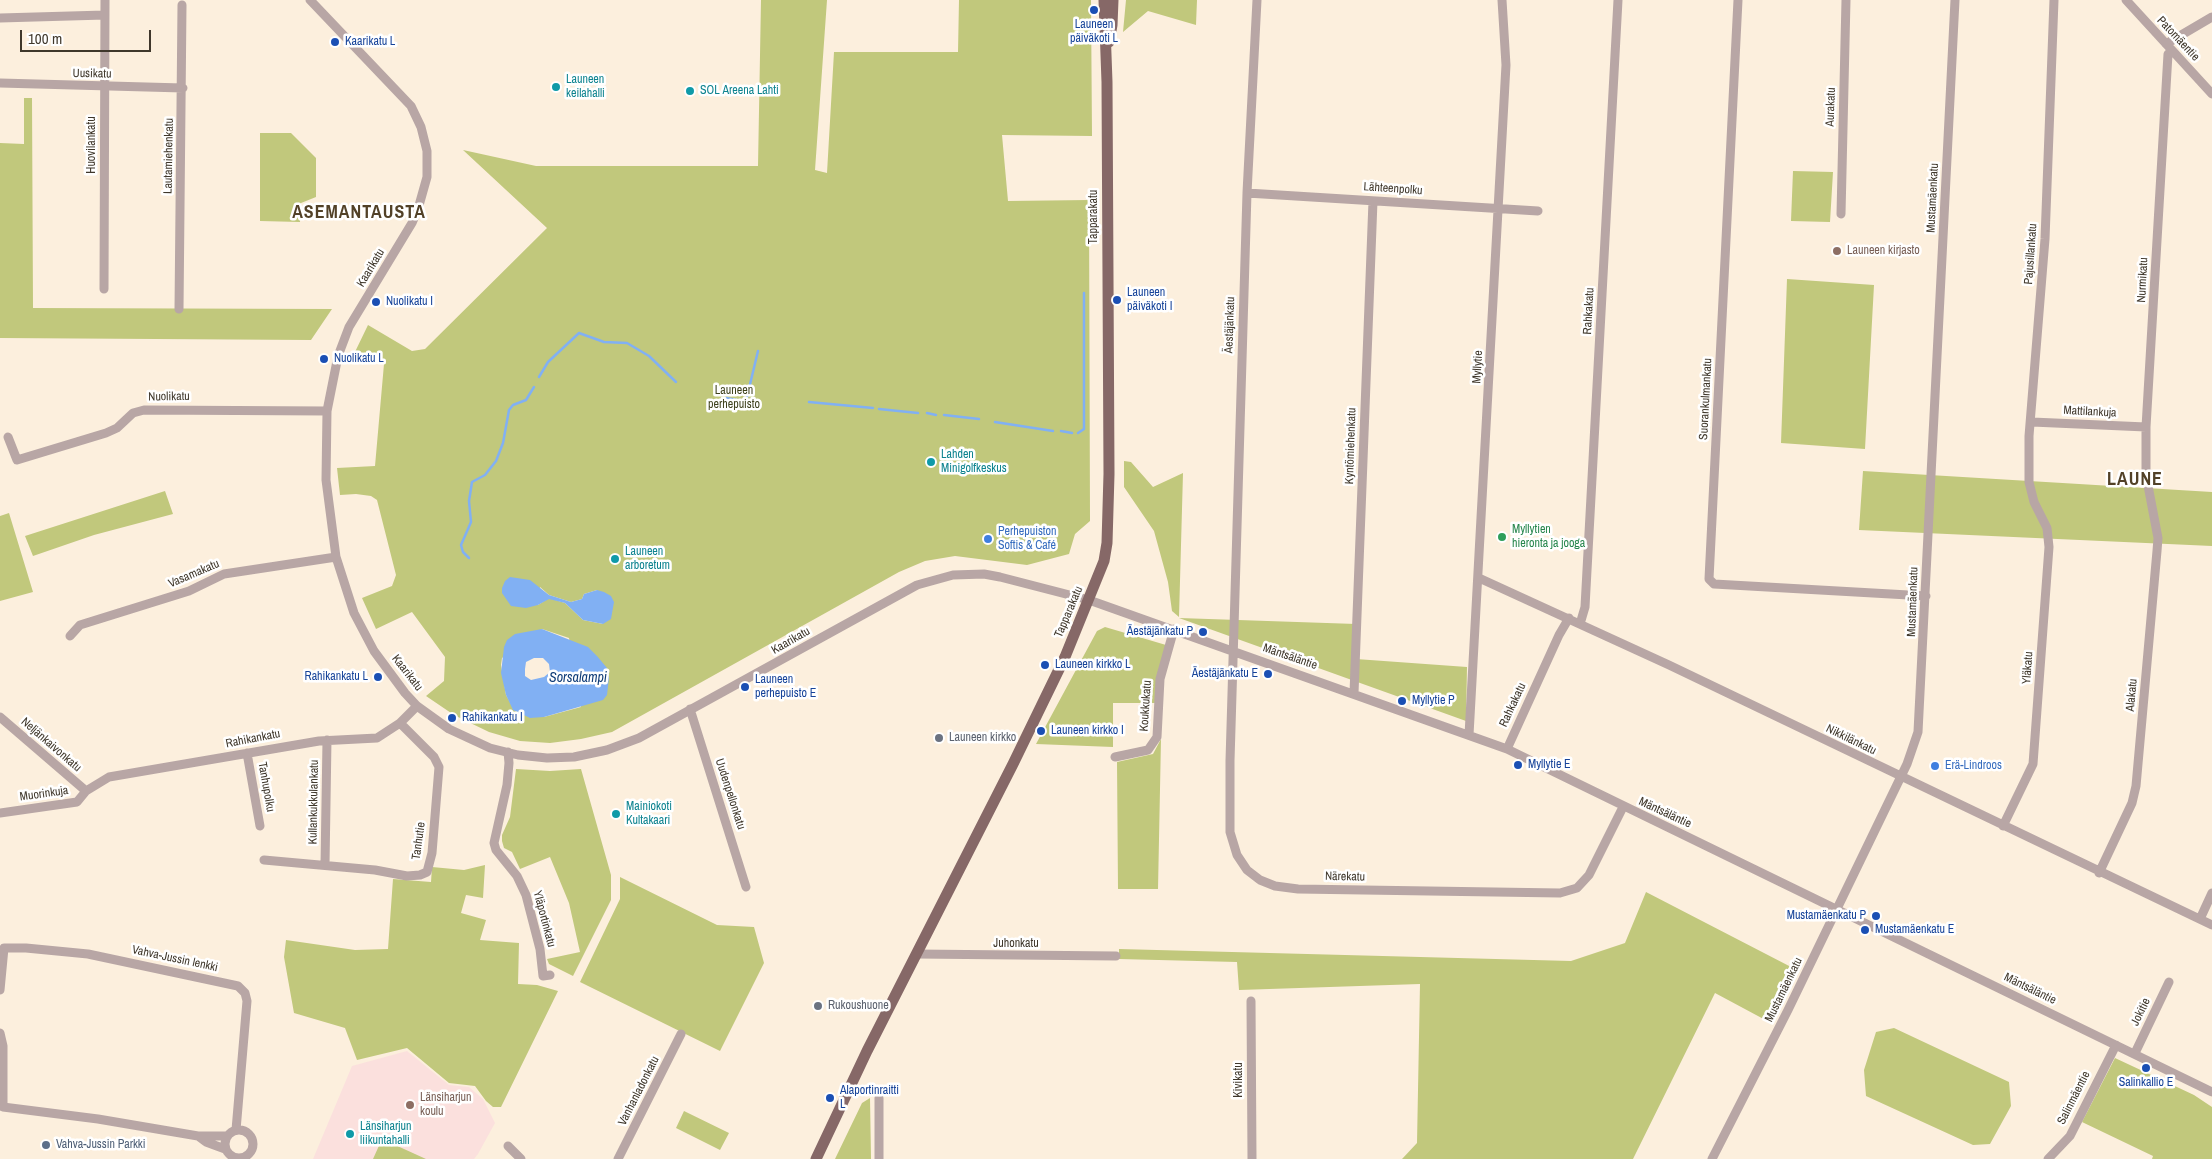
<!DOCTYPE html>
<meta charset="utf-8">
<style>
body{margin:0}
#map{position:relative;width:2212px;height:1159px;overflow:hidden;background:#fcefdd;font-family:"Archivo Narrow",sans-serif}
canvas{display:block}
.scale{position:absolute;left:20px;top:30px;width:131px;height:22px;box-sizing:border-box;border:2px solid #3f372b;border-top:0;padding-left:6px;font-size:15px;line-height:18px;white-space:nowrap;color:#3f372b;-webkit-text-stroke:4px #fff;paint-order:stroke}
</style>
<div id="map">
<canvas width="2212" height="1159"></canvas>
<div class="scale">100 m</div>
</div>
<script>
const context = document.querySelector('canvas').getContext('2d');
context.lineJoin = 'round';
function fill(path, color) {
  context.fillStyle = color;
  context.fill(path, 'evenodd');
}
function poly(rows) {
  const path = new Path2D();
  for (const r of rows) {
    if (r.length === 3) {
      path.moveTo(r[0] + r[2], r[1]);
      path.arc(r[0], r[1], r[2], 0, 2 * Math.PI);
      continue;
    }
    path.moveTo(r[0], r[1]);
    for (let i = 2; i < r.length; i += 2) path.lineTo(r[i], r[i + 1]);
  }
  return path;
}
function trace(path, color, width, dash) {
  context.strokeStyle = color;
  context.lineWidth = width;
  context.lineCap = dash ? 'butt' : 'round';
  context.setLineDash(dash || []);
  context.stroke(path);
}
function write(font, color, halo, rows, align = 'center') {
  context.font = font + ' "Archivo Narrow",sans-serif';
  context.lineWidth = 5;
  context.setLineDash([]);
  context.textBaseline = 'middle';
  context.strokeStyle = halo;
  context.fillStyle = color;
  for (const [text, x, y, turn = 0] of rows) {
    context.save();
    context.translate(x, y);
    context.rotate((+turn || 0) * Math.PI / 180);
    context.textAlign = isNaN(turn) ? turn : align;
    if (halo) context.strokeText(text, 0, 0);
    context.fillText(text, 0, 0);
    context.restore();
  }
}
const education = poly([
 [407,1051,449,1085,469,1087,483,1099,495,1123,478,1154,474,1159,313,1159,352,1066]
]);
const green = poly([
 [761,0,827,0,815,170,827,173,834,52,958,52,959,0,1091,0,1092,136,1002,135,1008,201,1089,200,1090,521,1075,534,1069,554,1027,565,955,556,925,561,899,572,612,732,581,739,550,743,520,741,489,732,454,715,426,696,444,681,445,657,412,612,376,629,362,598,392,586,396,575,377,500,371,496,356,494,340,495,337,468,375,466,384,364,353,356,368,325,412,351,425,349,547,228,463,150,536,166,758,166],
 [540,587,549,595,571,602,582,599,584,594,597,590,603,624,583,620,565,603,549,598,538,605],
 [542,629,569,638,581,707,544,717,514,710,506,695,501,665,502,658],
 [1126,0,1197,0,1196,25,1148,11,1123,32],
 [24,98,32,98,33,308,332,309,311,340,0,338,0,143,24,144],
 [260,133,291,133,316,158,316,197,301,203,300,222,260,221],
 [1793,171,1833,172,1830,222,1791,221],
 [1787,279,1874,285,1865,449,1781,443],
 [1124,461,1131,462,1153,487,1183,473,1179,617,1172,611,1168,582,1154,531,1124,487],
 [1863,471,2212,492,2212,546,1859,530],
 [165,491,173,514,94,535,33,556,25,536],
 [9,513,33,592,0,601,0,516],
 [1179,618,1356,624,1356,659,1467,667,1466,721],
 [1105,627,1166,645,1155,703,1113,703,1113,747,1036,744,1097,631],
 [1161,739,1158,889,1118,889,1117,762,1153,754],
 [516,769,550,771,581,769,611,875,611,900,573,976,549,964,547,959,580,952,569,903,550,857,520,869,512,852,504,848,502,841,502,835,510,817],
 [485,865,483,898,466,895,461,913,486,920,480,940,519,943,518,984,537,985,558,991,501,1107,493,1107,486,1101,475,1086,449,1083,407,1048,357,1060,345,1028,294,1013,284,957,286,940,355,950,388,949,393,879,431,882,432,867,464,870],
 [620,877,717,925,754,927,764,963,720,1051,580,982,620,899],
 [1646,892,1793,968,1771,1023,1715,993,1633,1159,1402,1159,1417,1143,1420,984,1239,990,1237,962,1119,959,1119,949,1571,961,1625,943],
 [1894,1028,2009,1082,2011,1106,1990,1144,1973,1145,1866,1096,1864,1070,1876,1032],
 [2115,1058,2194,1095,2212,1107,2212,1159,2152,1159,2153,1156,2082,1122],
 [870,1098,871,1159,835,1159,862,1103],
 [684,1111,729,1133,720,1150,676,1128],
 [382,1139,426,1159,373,1159]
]);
const water = poly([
 [510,577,530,580,549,595,571,602,582,599,584,594,597,590,604,592,611,596,614,602,611,619,603,624,583,620,565,603,549,599,538,605,526,608,511,606,502,593,502,588,505,581],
 [542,629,588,647,597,656,607,668,609,678,607,695,603,700,544,717,530,718,513,710,506,695,501,673,504,647,507,640,515,634],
 [534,658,543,658,549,664,550,672,544,677,531,680,525,676,525,669,526,662]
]);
const stream = poly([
 [539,377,548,362,579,333,604,342,627,343,649,356,676,382],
 [726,398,747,402],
 [746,401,758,351],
 [809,402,873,408],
 [879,409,918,413],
 [927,413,936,415],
 [944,415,979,419],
 [995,422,1053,431],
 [1061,431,1072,433],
 [1078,433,1084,429,1084,293],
 [469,558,463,552,461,545,471,522,469,501,472,482,485,475,496,461,503,443,509,410,513,405,526,400,534,387]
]);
const minor = poly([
 [310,0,411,106,421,127,427,151,427,177,418,209,412,223,349,327,338,356,327,411,326,480,336,557,354,613,374,651,405,693,417,706,449,729,490,748,518,755,547,758,574,757,607,750,639,738,917,585,953,575,984,574,1000,577,1089,600,1507,749,2212,1092],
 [1257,0,1247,193,1230,761,1230,832,1237,855,1247,870,1260,880,1275,886,1298,889,1560,893,1577,888,1589,875,1623,807],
 [1738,0,1709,579,1714,584,1926,596],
 [2126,0,2212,94],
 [0,18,105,15],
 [2166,44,2212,17],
 [0,83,183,88],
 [1247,193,1538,211],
 [1841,214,1846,0],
 [104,289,105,0],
 [179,309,182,5],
 [2032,422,2146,427],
 [8,437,17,460,106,433,117,428,133,413,144,410,327,411],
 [1479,578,1669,665,2212,925],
 [1580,624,1585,607,1618,0],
 [70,636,80,625,189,591,224,574,336,557],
 [1354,693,1373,201],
 [690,709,746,887],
 [0,717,86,791],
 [1469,735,1506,65,1502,0],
 [1507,749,1559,635,1569,618],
 [508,752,509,763,507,785,494,843,496,850,517,876,526,895,540,949,543,976,550,975],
 [247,753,260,826],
 [1115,757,1148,750,1157,737,1160,679,1174,629],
 [86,791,109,777,319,741,377,738,400,723,417,706],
 [0,813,77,802,86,791],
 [2003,826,2033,764,2049,547,2047,528,2034,502,2029,482,2029,436,2045,239,2054,0],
 [264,860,375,870,407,876,420,875,427,872,432,853,439,767,434,757,400,723],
 [325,865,327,740],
 [2099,873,2132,803,2136,786,2157,551,2158,538,2146,475,2146,427,2168,54,2172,51],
 [2200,919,2212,893],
 [916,954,1116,956],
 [0,990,4,948,26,948,88,954,238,986,245,993,247,1001,236,1130],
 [1251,1001,1252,1159],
 [0,1033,3,1046,3,1107,98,1119,198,1136,227,1136],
 [2135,1053,2169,982],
 [239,1144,14],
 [198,1136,206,1142,225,1149],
 [508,1146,521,1159],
 [618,1159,681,1034],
 [879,1159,879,1098],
 [1712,1159,1788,1010,1907,764,1918,732,1955,0],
 [2048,1159,2070,1136,2116,1045]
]);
const major = poly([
 [1109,42,1112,25,1113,0],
 [816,1159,867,1051,1013,764,1065,657,1104,561,1107,543,1109,474,1107,82,1104,0]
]);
const markers = [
 [1094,10,5,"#1a4fb4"],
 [335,42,5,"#1a4fb4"],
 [556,87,5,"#0f9aa8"],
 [690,91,5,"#0f9aa8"],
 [1837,251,5,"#8d6e63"],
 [1117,300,5,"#1a4fb4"],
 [376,302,5,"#1a4fb4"],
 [324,359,5,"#1a4fb4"],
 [931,462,5,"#0f9aa8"],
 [1502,537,5,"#2e9e5b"],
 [988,539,5,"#3f7fe0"],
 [615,559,5,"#0f9aa8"],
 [1203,632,5,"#1a4fb4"],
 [1045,665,5,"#1a4fb4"],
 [1268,674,5,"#1a4fb4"],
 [378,677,5,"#1a4fb4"],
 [745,687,5,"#1a4fb4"],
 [1402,701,5,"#1a4fb4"],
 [452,718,5,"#1a4fb4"],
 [1041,731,5,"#1a4fb4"],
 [939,738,5,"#6b7280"],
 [1518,765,5,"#1a4fb4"],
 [1935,766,5,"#3f7fe0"],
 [616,814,5,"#0f9aa8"],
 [1876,916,5,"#1a4fb4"],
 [1865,930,5,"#1a4fb4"],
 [818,1006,5,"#6b7280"],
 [2146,1068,5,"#1a4fb4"],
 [830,1098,5,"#1a4fb4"],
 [410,1105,5,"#8d6e63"],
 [350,1134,5,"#0f9aa8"],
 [46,1145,5,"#5c6f8a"]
];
const transitNames = [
 ["Launeen",1094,25,"center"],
 ["päiväkoti L",1094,39,"center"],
 ["Kaarikatu L",345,42],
 ["Launeen",1127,293],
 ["päiväkoti I",1127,307],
 ["Nuolikatu I",386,302],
 ["Nuolikatu L",334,359],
 ["Äestäjänkatu P",1193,632,"right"],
 ["Launeen kirkko L",1055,665],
 ["Äestäjänkatu E",1258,674,"right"],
 ["Rahikankatu L",368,677,"right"],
 ["Launeen",755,680],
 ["perhepuisto E",755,694],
 ["Myllytie P",1412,701],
 ["Rahikankatu I",462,718],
 ["Launeen kirkko I",1051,731],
 ["Myllytie E",1528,765],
 ["Mustamäenkatu P",1866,916,"right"],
 ["Mustamäenkatu E",1875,930],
 ["Salinkallio E",2146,1083,"center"],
 ["Alaportinraitti",840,1091],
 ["L",840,1105]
];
const streetNames = [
 ["Patomäentie",2178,39,47],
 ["Uusikatu",92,74,1],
 ["Aurakatu",1831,107,-88],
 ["Huovilankatu",92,145,-90],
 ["Lautamiehenkatu",169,156,-89],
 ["Lähteenpolku",1393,189,4],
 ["Mustamäenkatu",1933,198,-87],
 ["Tapparakatu",1094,217,-90],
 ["Pajusillankatu",2031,254,-86],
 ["Kaarikatu",371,268,-59],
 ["Nurmikatu",2143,280,-87],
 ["Rahkakatu",1589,311,-87],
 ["Äestäjänkatu",1230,325,-88],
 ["Myllytie",1478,367,-87],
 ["Nuolikatu",169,397,-1],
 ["Suorankulmankatu",1706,399,-87],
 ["Mattilankuja",2090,412,3],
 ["Kyntömiehenkatu",1351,446,-88],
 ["Vasamakatu",194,574,-23],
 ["Mustamäenkatu",1913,602,-88],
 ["Tapparakatu",1069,612,-67],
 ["Kaarikatu",791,641,-30],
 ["Mäntsäläntie",1290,657,19],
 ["Yläkatu",2028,668,-86],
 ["Kaarikatu",407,673,52],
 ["Alakatu",2132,695,-85],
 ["Rahkakatu",1513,705,-65],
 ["Koukkukatu",1146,706,-86],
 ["Rahikankatu",253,739,-11],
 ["Nikkilänkatu",1851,740,26],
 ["Neljänkaivonkatu",51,745,41],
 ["Tanhupolku",266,787,80],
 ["Muorinkuja",44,794,-8],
 ["Uudenpellonkatu",730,794,72],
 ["Kullankukkulankatu",314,802,-89],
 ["Mäntsäläntie",1665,813,25],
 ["Tanhutie",419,841,-82],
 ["Närekatu",1345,877,1],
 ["Yläportinkatu",544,919,75],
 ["Juhonkatu",1016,944],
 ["Vahva-Jussin lenkki",175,959,12],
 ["Mäntsäläntie",2030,989,26],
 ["Mustamäenkatu",1784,990,-64],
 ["Jokitie",2141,1012,-64],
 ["Kivikatu",1239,1080,-90],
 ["Vanhanladonkatu",639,1091,-63],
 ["Salinmäentie",2074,1098,-63]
];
const cultureNames = [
 ["Launeen",566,80],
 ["keilahalli",566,94],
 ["SOL Areena Lahti",700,91],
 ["Lahden",941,455],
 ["Minigolfkeskus",941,469],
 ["Launeen",625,552],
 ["arboretum",625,566],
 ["Mainiokoti",626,807],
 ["Kultakaari",626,821],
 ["Länsiharjun",360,1127],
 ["liikuntahalli",360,1141]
];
const educationNames = [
 ["Launeen kirjasto",1847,251],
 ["Länsiharjun",420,1098],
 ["koulu",420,1112]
];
const parkNames = [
 ["Launeen",734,391],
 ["perhepuisto",734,405]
];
const leisureNames = [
 ["Myllytien",1512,530],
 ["hieronta ja jooga",1512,544]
];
const shopNames = [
 ["Perhepuiston",998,532],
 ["Softis & Café",998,546],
 ["Erä-Lindroos",1945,766]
];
const worshipNames = [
 ["Launeen kirkko",949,738],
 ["Rukoushuone",828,1006]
];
const serviceNames = [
 ["Vahva-Jussin Parkki",56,1145]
];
const waterNames = [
 ["Sorsalampi",578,678]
];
const districtNames = [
 ["ASEMANTAUSTA",359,213],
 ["LAUNE",2135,480]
];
fill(education, '#fbe0dd');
fill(green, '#c1c87c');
fill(water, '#81b0f3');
trace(stream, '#81b0f3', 2.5);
trace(minor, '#b8a6a5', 9);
trace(major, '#866867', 11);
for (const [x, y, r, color] of markers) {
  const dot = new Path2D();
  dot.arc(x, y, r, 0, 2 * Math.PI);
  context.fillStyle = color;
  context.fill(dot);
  trace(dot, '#fff', 2);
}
write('12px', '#164399', '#fff', transitNames, 'left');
write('12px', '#3f372b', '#fff', streetNames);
write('12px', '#0d838f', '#fff', cultureNames, 'left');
write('12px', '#785e54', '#fff', educationNames, 'left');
write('12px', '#3e411c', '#fff', parkNames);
write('12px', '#27864d', '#fff', leisureNames, 'left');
write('12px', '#366cbe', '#fff', shopNames, 'left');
write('12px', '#5b616d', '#fff', worshipNames, 'left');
write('12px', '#4e5e75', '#fff', serviceNames, 'left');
write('italic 14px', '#0f3c77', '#fff', waterNames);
context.letterSpacing = '1px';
write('bold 18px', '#524127', '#fff', districtNames);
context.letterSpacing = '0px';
</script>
